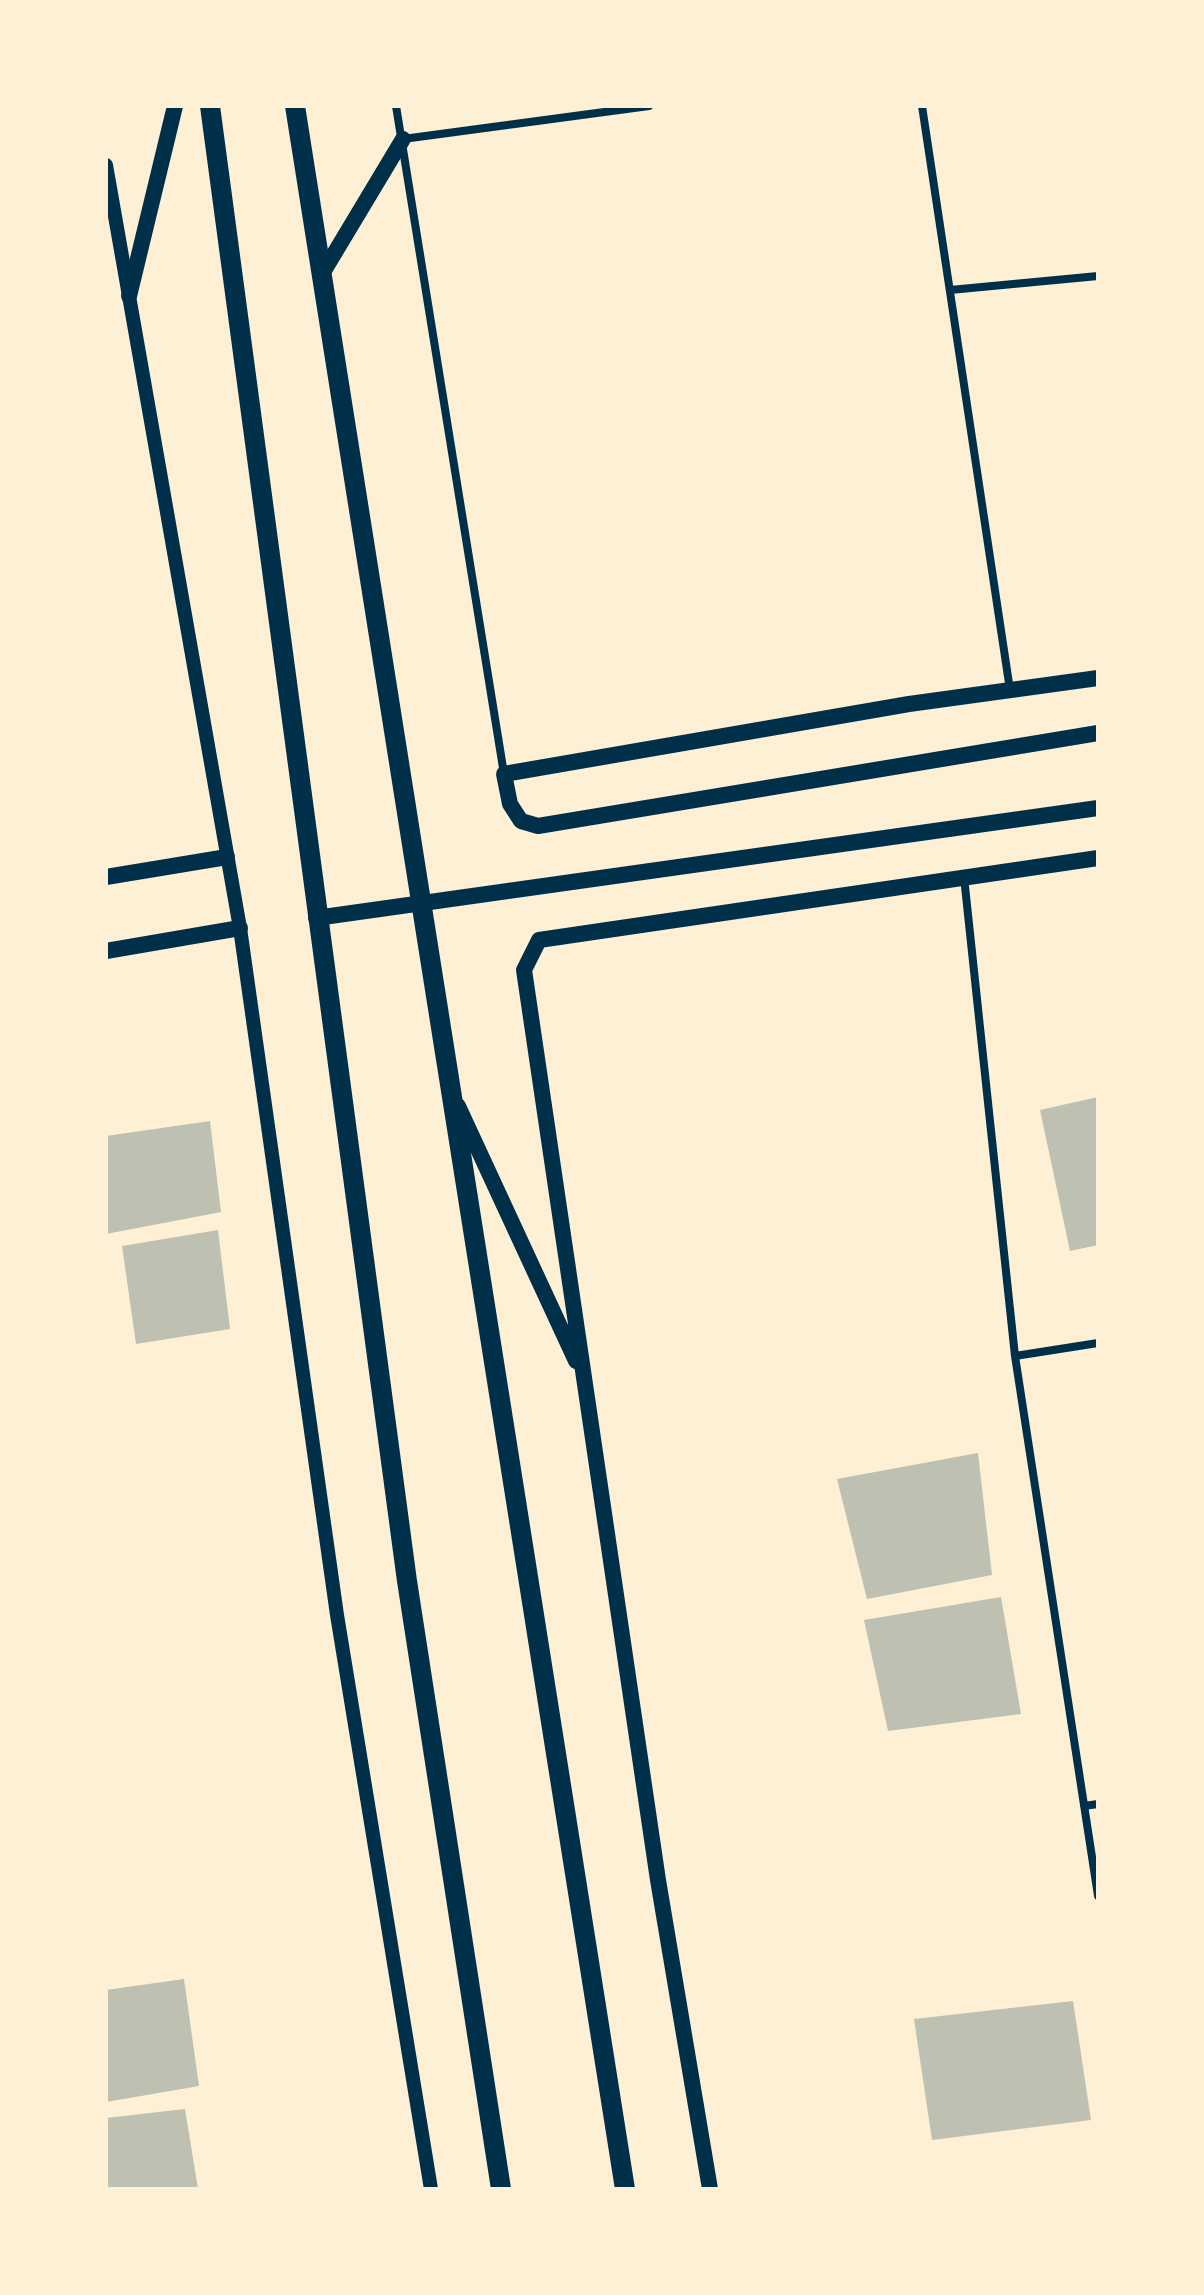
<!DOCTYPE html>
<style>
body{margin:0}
#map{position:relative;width:1204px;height:2295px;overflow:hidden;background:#fdf0d5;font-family:Figtree,sans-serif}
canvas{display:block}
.frame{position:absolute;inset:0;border:108px solid #fdf0d5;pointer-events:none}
</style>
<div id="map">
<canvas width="1204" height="2295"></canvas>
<div class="frame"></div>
</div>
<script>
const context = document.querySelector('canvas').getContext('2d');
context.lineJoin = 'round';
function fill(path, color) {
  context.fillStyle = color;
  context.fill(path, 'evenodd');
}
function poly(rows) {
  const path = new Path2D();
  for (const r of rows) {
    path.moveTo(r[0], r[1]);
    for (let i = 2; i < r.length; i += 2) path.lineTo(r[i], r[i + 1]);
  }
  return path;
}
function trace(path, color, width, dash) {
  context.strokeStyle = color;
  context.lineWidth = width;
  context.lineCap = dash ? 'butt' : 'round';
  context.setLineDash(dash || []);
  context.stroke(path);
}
const building = poly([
 [1098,1097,1098,1245,1070,1251,1040,1110],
 [210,1121,221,1212,106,1234,106,1136],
 [218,1230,230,1329,136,1344,122,1246],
 [978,1453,992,1575,867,1599,837,1479],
 [1001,1597,1021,1714,888,1731,864,1620],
 [184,1979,199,2086,106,2102,106,1990],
 [1073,2001,1091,2120,932,2140,914,2019],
 [185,2109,198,2189,106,2189,106,2118]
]);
const minor = poly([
 [396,106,504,774],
 [922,106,1010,690],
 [403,139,649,106],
 [950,290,1098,276],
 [964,877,1015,1356,1098,1896],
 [1015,1356,1098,1343],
 [1084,1806,1098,1804]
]);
const tertiary = poly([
 [106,165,240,928,337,1615,431,2189]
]);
const secondary = poly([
 [322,274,403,139],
 [129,296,175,106],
 [1098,678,909,704,504,774,510,804,521,821,538,826,1098,733],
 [106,877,227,857],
 [316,918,1098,808],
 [106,951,240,928],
 [458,1106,576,1361],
 [710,2189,658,1880,524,970,539,940,1098,858]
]);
const primary = poly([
 [210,106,407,1581,501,2189],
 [295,106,625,2189]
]);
fill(building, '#bec0b2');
trace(minor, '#003049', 8);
trace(tertiary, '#003049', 14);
trace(secondary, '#003049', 16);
trace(primary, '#003049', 20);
</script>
